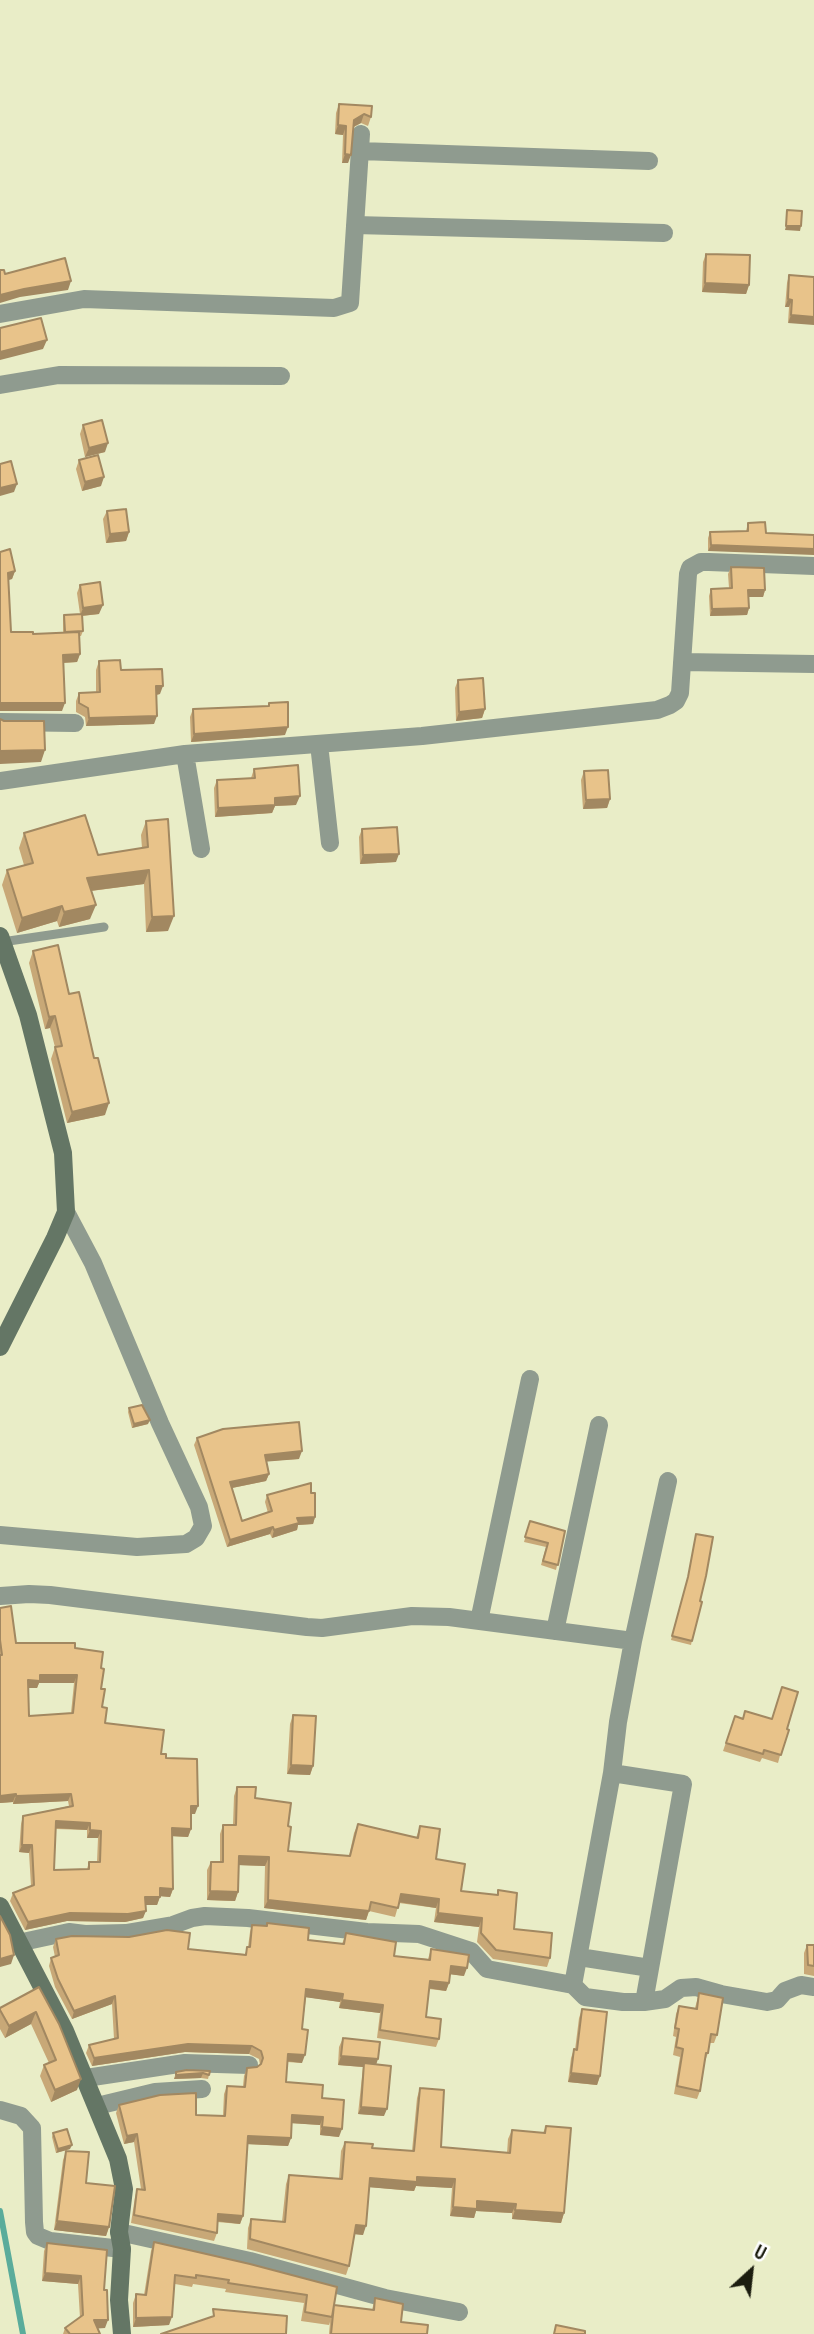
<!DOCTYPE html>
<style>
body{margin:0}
#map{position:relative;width:814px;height:2334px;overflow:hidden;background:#e9edc7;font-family:"PT Sans Narrow",sans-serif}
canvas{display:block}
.north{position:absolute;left:716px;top:2236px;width:70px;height:70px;-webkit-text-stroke:5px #fff;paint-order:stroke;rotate:27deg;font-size:19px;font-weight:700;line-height:28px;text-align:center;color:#1c1d0f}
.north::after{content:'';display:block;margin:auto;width:24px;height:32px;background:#1c1d0f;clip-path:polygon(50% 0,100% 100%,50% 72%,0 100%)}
</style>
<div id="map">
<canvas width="814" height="2334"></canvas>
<div class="north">U</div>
</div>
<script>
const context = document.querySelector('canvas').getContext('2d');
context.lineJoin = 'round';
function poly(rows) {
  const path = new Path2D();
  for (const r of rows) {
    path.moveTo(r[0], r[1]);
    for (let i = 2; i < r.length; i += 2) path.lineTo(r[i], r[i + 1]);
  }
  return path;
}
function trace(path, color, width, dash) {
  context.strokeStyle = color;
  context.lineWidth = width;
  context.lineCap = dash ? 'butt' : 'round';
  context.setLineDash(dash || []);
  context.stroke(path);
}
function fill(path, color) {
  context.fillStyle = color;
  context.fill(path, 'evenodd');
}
const stream = poly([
 [0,2211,23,2334]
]);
const lane = poly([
 [2,942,104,927]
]);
const street = poly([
 [360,151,649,161],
 [355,225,664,233],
 [0,314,84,299,334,308,350,303,361,134],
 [0,385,59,375,281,376],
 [682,662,814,664],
 [0,722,75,723],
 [319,744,330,843],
 [185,754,201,849],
 [0,781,185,754,422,736,657,710,670,705,676,701,680,693,688,574,690,568,701,562,709,562,814,566],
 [0,1535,137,1547,186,1544,196,1538,203,1526,199,1507,160,1423,93,1263,66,1212],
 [0,1596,29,1594,50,1595,307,1627,322,1628,412,1616,449,1617,633,1641],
 [479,1621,530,1379],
 [555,1631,599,1425],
 [612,1773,683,1784,644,2002],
 [18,1943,69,1932,85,1934,126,1933,173,1925,192,1918,205,1916,248,1918,367,1932,419,1934,471,1951,487,1969,573,1985,612,1773,618,1722,633,1641,668,1481],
 [579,1957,650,1968],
 [573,1985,585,1997,623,2002,644,2002,665,1999,681,1988,696,1987,721,1994,767,2002,777,2000,785,1991,801,1985,814,1987],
 [86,2078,185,2063,249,2065],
 [97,2106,155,2092,202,2089],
 [0,2110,21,2116,32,2128,34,2222,35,2232,38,2236,50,2241,122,2249],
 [119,2232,250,2261,385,2298,459,2312]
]);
const secondary = poly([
 [0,936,28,1015,63,1153,66,1212,55,1238,0,1347],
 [0,1906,65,2031,118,2159,124,2189,119,2232,122,2249,119,2300,122,2334]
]);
const wall = poly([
 [339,104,371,117,368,126,361,123,354,127,348,163,342,163,343,135,335,134,336,113],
 [706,254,749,285,746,294,702,292,703,262],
 [789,275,814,277,788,323,789,307,785,307,787,283],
 [83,425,105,452,85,457,80,434],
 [79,460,101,486,82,491,76,469],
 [107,511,129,532,126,541,106,543,103,519],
 [765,522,708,551,708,538,710,532,746,531,748,523],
 [0,552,15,571,12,579,8,580,11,632,33,634,63,633,63,619,64,615,80,614,77,593,80,585,99,614,82,616,83,631,81,636,79,636,80,654,77,662,63,663,62,711,0,711],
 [731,567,765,590,763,597,749,597,749,608,747,615,710,616,709,596,711,589,729,588,728,574],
 [99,661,121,670,160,694,157,695,154,724,86,726,85,717,76,712,76,701,79,693,96,692,96,670],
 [458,680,485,709,482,718,456,721,455,688],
 [269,703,285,735,191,742,190,717,193,709,268,706],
 [254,769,296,805,275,806,272,813,215,817,214,788,217,780,251,778],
 [584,771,610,799,607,808,583,809,581,780],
 [146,821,168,931,146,932,144,884,91,891,90,919,59,927,57,921,17,933,2,885,7,870,24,865,19,848,24,833,98,855,142,848,141,835],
 [362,829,396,862,360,864,359,837],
 [33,951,69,994,105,1115,67,1123,51,1059,55,1047,50,1028,45,1029,29,963],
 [129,1408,148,1424,132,1428,128,1412],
 [197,1438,299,1459,266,1461,269,1474,266,1481,232,1488,242,1521,268,1513,265,1502,267,1495,311,1493,315,1517,313,1524,298,1525,297,1530,272,1538,270,1534,227,1547,194,1445],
 [530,1521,565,1531,556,1570,541,1565,546,1547,524,1542],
 [696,1534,700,1601,691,1645,671,1640,687,1581],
 [0,1608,16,1643,75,1648,101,1668,102,1707,105,1723,161,1754,166,1758,195,1814,191,1814,191,1829,188,1837,172,1836,173,1889,170,1897,160,1896,157,1905,146,1905,143,1918,125,1922,67,1921,25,1930,10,1901,13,1893,31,1886,29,1853,19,1852,21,1824,23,1816,69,1806,68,1801,13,1804,13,1802,0,1803],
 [39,1683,74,1683,71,1713,29,1716,28,1688,37,1688],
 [56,1829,87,1830,87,1838,98,1838,97,1862,89,1862,87,1869,54,1870],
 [293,1715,313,1766,310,1775,287,1774,290,1724],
 [735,1716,787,1729,778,1763,762,1758,760,1762,723,1751],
 [237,1787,255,1798,288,1826,288,1851,349,1856,354,1833,358,1824,416,1838,420,1826,436,1859,461,1891,497,1895,498,1890,514,1929,550,1958,547,1967,493,1959,477,1942,479,1927,434,1922,436,1908,399,1903,395,1917,369,1911,366,1920,264,1908,265,1866,239,1865,238,1892,235,1901,207,1900,207,1870,211,1862,220,1862,220,1834,223,1825,233,1825,234,1796],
 [267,1923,308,1940,342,1944,346,1933,394,1956,428,1959,431,1949,464,1976,450,1974,449,1983,446,1991,429,1989,426,2017,439,2039,436,2047,377,2038,380,2013,339,2008,340,2002,306,1997,302,2029,302,2063,287,2062,286,2082,322,2098,339,2137,320,2135,320,2125,291,2123,291,2138,288,2146,247,2144,243,2216,240,2224,217,2222,217,2233,214,2241,131,2223,135,2197,137,2189,141,2189,134,2142,124,2144,116,2113,119,2105,196,2115,223,2115,224,2094,227,2086,243,2086,244,2076,247,2068,257,2067,260,2065,259,2059,249,2054,185,2052,92,2066,86,2053,89,2045,114,2039,112,2004,72,2019,55,1987,49,1966,51,1958,55,1957,53,1947,56,1939,245,1954,248,1947,250,1932,252,1925,266,1926],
 [807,1945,814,1945,814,1976,804,1974,804,1953],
 [39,1987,77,2090,51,2102,40,2076,44,2065,49,2063,31,2024,5,2038,0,2029,0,2008],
 [699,1993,717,2035,714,2043,710,2043,708,2053,705,2061,700,2091,697,2099,674,2094,680,2057,673,2055,676,2037,673,2036,676,2014,679,2006,695,2008],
 [582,2009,600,2076,597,2085,568,2082,571,2058,574,2049,575,2050,579,2018],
 [343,2038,377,2065,384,2116,358,2114,363,2067,338,2065,339,2047],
 [187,2070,209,2075,208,2079,201,2078,174,2079,176,2072],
 [420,2088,441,2147,507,2153,508,2139,512,2130,543,2133,546,2126,564,2213,561,2223,512,2219,512,2213,476,2211,474,2218,450,2216,452,2188,416,2186,414,2191,369,2187,363,2235,355,2234,349,2266,346,2275,247,2249,248,2228,251,2219,282,2222,286,2184,289,2175,339,2179,341,2151,345,2142,372,2148,412,2151,417,2098],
 [53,2133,70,2149,56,2153,52,2137],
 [66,2151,86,2183,109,2227,106,2236,54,2230,63,2160],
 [154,2242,250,2264,334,2307,372,2310,375,2298,401,2322,427,2334,329,2334,330,2322,329,2325,301,2321,304,2303,225,2292,226,2289,193,2284,192,2287,175,2284,169,2325,133,2327,133,2303,136,2294,144,2295,151,2251],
 [47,2243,104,2290,105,2328,97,2328,100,2334,63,2334,65,2328,80,2318,78,2284,42,2281,44,2251]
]);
const shadedWall = poly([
 [364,114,361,123,351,128,354,120],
 [338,125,346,126,343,135,335,134],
 [345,154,351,155,348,163,342,163],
 [786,226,801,226,800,231,785,230],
 [71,281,68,290,20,297,0,303,0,295,24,289],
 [705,283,749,285,746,294,702,292],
 [788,299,792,300,789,307,785,307],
 [791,315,814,317,814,325,788,323],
 [47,340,43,349,0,360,0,352],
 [108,443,105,452,85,457,89,448],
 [104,477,101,486,82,491,85,482],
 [17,484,14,492,0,496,0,488],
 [129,532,126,541,106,543,110,534],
 [711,545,814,549,814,555,708,551],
 [15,571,12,579,5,581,8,573],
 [748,590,765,590,763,597,746,597],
 [103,605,99,614,80,616,83,608],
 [749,608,747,615,710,616,712,609],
 [80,654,77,662,60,663,63,655],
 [156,686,163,686,160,694,153,695],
 [0,703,65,703,62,711,0,711],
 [485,709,482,718,456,721,459,712],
 [157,716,154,724,86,726,89,718],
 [288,727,285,735,191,742,194,734],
 [45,750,41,762,0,764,0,751],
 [300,796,296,805,275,806,272,813,215,817,218,808,275,798],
 [610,799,607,808,583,809,586,800],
 [399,854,396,862,360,864,363,855],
 [149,870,144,884,82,892,87,878],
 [96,905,90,919,59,927,64,912],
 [62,906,57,921,17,933,22,918],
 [174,916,168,931,146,932,152,917],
 [55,1016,50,1028,45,1029,49,1017],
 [109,1103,105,1115,67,1123,72,1112],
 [150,1420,148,1424,132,1428,134,1424],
 [302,1451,299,1459,262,1462,265,1455],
 [269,1474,266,1481,227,1489,230,1482],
 [315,1517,313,1524,298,1525,297,1530,272,1538,274,1530,297,1518],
 [273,1527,270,1534,227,1547,230,1540],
 [40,1675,77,1675,74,1683,39,1683,37,1688,25,1688,28,1680],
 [291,1765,313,1766,310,1775,287,1774],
 [16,1794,13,1802,0,1803,0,1796],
 [71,1794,68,1801,13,1804,16,1796],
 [191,1806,198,1806,195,1814,189,1814],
 [56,1821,90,1823,87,1830,54,1828],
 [172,1828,191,1829,188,1837,169,1836],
 [90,1830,101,1831,98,1838,87,1838],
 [22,1845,32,1845,29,1853,19,1852],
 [239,1856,269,1857,265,1866,236,1865],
 [160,1888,173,1889,170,1897,158,1896],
 [210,1891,238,1892,235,1901,207,1900],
 [401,1894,439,1899,436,1908,398,1902],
 [145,1897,160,1897,157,1905,142,1905],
 [268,1900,369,1911,366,1920,264,1908],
 [146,1911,143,1918,125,1922,67,1921,25,1930,28,1922,70,1913],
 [438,1913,482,1918,479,1927,434,1922],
 [14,1955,11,1964,0,1967,0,1959],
 [451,1966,467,1968,464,1976,448,1974],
 [430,1981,449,1983,446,1991,427,1988],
 [306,1989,343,1994,340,2002,304,1997],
 [115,1996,112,2004,72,2019,74,2011],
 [342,2000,383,2005,380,2013,339,2008],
 [36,2012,31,2024,5,2038,9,2026],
 [188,2044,252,2046,249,2054,185,2052,92,2066,94,2058],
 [288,2054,305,2055,302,2063,285,2061],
 [341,2056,378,2059,375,2068,364,2063,363,2067,338,2065],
 [203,2073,201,2078,174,2079,176,2075],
 [571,2073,600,2076,597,2085,568,2082],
 [81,2079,77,2090,51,2102,55,2090],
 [361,2107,387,2109,384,2116,358,2114],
 [292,2115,323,2117,320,2125,289,2123],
 [322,2127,342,2129,339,2137,320,2135],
 [137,2134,134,2142,124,2144,127,2136],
 [248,2136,291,2138,288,2146,245,2144],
 [72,2145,70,2149,56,2153,58,2149],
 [417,2177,455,2179,452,2188,416,2186,414,2191,367,2187,370,2178],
 [477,2201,516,2204,512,2213,476,2211,474,2218,450,2216,453,2207],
 [515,2210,564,2213,561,2223,512,2219],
 [218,2214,243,2216,240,2224,215,2221],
 [57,2221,109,2227,106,2236,54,2230],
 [356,2225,366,2226,363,2235,353,2234],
 [45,2273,81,2276,78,2284,42,2281],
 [172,2317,169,2325,133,2327,136,2318],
 [94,2320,108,2320,105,2328,90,2329]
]);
const building = poly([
 [339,104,372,106,371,117,364,114,354,120,351,155,345,154,346,126,338,125,339,104],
 [787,210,802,211,801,226,786,226,787,210],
 [706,254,750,255,749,285,705,283,706,254],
 [65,258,71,281,24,289,0,295,0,270,4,270,5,274,65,258],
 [789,275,814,277,814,317,791,315,792,300,788,299,789,275],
 [41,318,47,340,0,352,0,328,41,318],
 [102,420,108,443,89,448,83,425,102,420],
 [98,455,104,477,85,482,79,460,98,455],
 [11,461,17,484,0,488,0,464,11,461],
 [126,509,129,532,110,534,107,511,126,509],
 [765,522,766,533,814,535,814,549,711,545,710,532,748,531,748,523,765,522],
 [10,549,15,571,8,573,11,632,33,632,33,634,79,632,80,654,63,655,65,703,0,703,0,552,10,549],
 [731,567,764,568,765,590,748,590,749,608,712,609,711,589,732,588,731,567],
 [100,582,103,605,83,608,80,585,100,582],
 [82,614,83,631,65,632,64,615,82,614],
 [120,660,121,670,162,669,163,686,156,686,157,716,89,718,88,708,79,703,79,693,100,692,99,661,120,660],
 [483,678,485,709,459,712,458,680,483,678],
 [288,702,288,727,194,734,193,709,269,706,269,703,288,702],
 [0,719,4,721,44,721,45,750,0,751,0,719],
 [298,765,300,796,275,798,275,805,218,808,217,780,255,778,254,769,298,765],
 [608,770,610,799,586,800,584,771,608,770],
 [85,815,98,855,148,847,146,821,168,819,174,916,152,917,149,870,87,878,96,905,64,912,62,906,22,918,7,870,33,863,24,833,85,815],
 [397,827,399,854,363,855,362,829,397,827],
 [58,945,69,994,79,992,94,1058,98,1058,109,1103,72,1112,55,1047,62,1046,55,1016,49,1017,33,951,58,945],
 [142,1405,150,1420,134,1424,129,1408,142,1405],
 [299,1422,302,1451,265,1455,269,1474,230,1482,242,1521,272,1511,267,1495,311,1483,311,1493,315,1493,315,1517,297,1518,299,1523,274,1530,273,1527,230,1540,197,1438,223,1429,299,1422],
 [530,1521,565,1531,558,1565,543,1561,548,1543,525,1537,530,1521],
 [696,1534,713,1537,706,1576,700,1601,702,1602,692,1641,672,1636,688,1577,696,1534],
 [11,1606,16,1643,75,1643,75,1648,103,1652,101,1668,104,1669,101,1689,105,1689,102,1707,107,1708,105,1723,164,1730,161,1754,166,1754,166,1758,197,1759,198,1806,191,1806,191,1829,172,1828,173,1889,160,1888,160,1897,145,1897,146,1911,128,1914,70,1913,28,1922,13,1893,34,1885,32,1845,22,1845,23,1816,73,1806,71,1794,16,1796,16,1794,0,1796,0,1655,2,1655,0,1640,0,1608,11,1606],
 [40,1675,77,1675,73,1713,29,1716,28,1680,40,1681,40,1675],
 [56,1821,90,1823,90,1830,101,1831,100,1862,89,1862,89,1869,54,1870,56,1821],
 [782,1687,798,1692,787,1729,789,1730,781,1755,764,1750,763,1754,726,1743,735,1716,743,1719,745,1711,772,1719,782,1687],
 [293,1715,316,1716,313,1766,291,1765,293,1715],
 [237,1787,256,1787,255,1798,291,1803,288,1826,291,1827,288,1851,350,1856,358,1824,418,1838,420,1826,440,1829,436,1859,465,1864,461,1891,498,1895,498,1890,517,1893,514,1929,552,1933,550,1958,496,1950,481,1933,482,1918,438,1913,439,1899,401,1894,398,1908,371,1902,369,1911,268,1900,269,1857,239,1856,238,1892,210,1891,211,1862,223,1862,223,1825,236,1825,237,1787],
 [0,1916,10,1935,14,1955,0,1959,0,1916],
 [267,1923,309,1928,308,1940,344,1944,346,1933,396,1942,394,1956,430,1960,431,1949,469,1955,467,1968,451,1966,449,1983,430,1981,426,2017,441,2019,439,2039,380,2030,383,2005,342,2000,343,1994,306,1989,302,2029,308,2030,305,2055,288,2054,286,2082,323,2085,322,2098,344,2100,342,2129,322,2127,323,2117,292,2115,291,2138,248,2136,243,2216,218,2214,217,2233,134,2215,137,2189,145,2190,137,2134,127,2136,119,2105,160,2095,196,2093,196,2115,225,2116,227,2086,245,2087,247,2068,257,2067,261,2064,263,2058,261,2051,252,2046,188,2044,94,2058,89,2045,118,2038,115,1996,74,2011,58,1979,51,1958,59,1955,56,1939,72,1936,129,1937,167,1930,190,1933,188,1949,246,1955,247,1947,250,1947,252,1925,267,1926,267,1923],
 [807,1945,814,1945,814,1966,808,1965,807,1945],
 [39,1987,59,2024,81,2079,55,2090,44,2065,56,2060,36,2012,9,2026,0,2010,0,2008,39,1987],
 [699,1993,723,1998,717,2035,711,2034,708,2053,706,2053,700,2091,677,2086,683,2049,676,2047,679,2029,675,2028,679,2006,697,2009,699,1993],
 [582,2009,607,2012,600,2076,571,2073,574,2049,577,2050,582,2009],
 [343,2038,380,2042,378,2059,341,2056,343,2038],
 [364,2063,391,2066,387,2109,361,2107,364,2063],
 [187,2070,210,2071,209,2075,203,2073,176,2075,176,2072,187,2070],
 [420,2088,444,2090,441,2147,510,2153,512,2130,545,2133,546,2126,571,2128,564,2213,515,2210,516,2204,477,2201,477,2209,453,2207,455,2179,417,2177,417,2182,370,2178,366,2226,356,2225,349,2266,250,2239,251,2219,285,2222,289,2175,342,2179,345,2142,373,2144,372,2148,414,2151,420,2088],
 [67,2129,72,2145,58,2149,53,2133,67,2129],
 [66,2151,89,2152,86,2183,115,2186,109,2227,57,2221,66,2151],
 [154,2242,250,2264,337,2287,332,2317,305,2312,307,2295,228,2283,229,2280,196,2275,196,2278,175,2275,172,2317,136,2318,136,2294,146,2295,154,2242],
 [47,2243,107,2250,104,2290,107,2290,108,2320,94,2320,100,2334,70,2334,65,2328,83,2315,81,2276,45,2273,47,2243],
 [375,2298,403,2304,401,2322,428,2325,427,2334,331,2334,334,2305,374,2310,375,2298],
 [213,2309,287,2316,286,2334,161,2334,214,2316,213,2309],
 [556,2325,585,2331,585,2334,554,2334,556,2325]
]);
trace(stream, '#5aac9b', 6);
trace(lane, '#8f9b8f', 9);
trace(street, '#8f9b8f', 18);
trace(secondary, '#647665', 18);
fill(wall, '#c8a877');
fill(shadedWall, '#a28861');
fill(building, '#e8c38a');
trace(building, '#a28861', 2);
</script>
